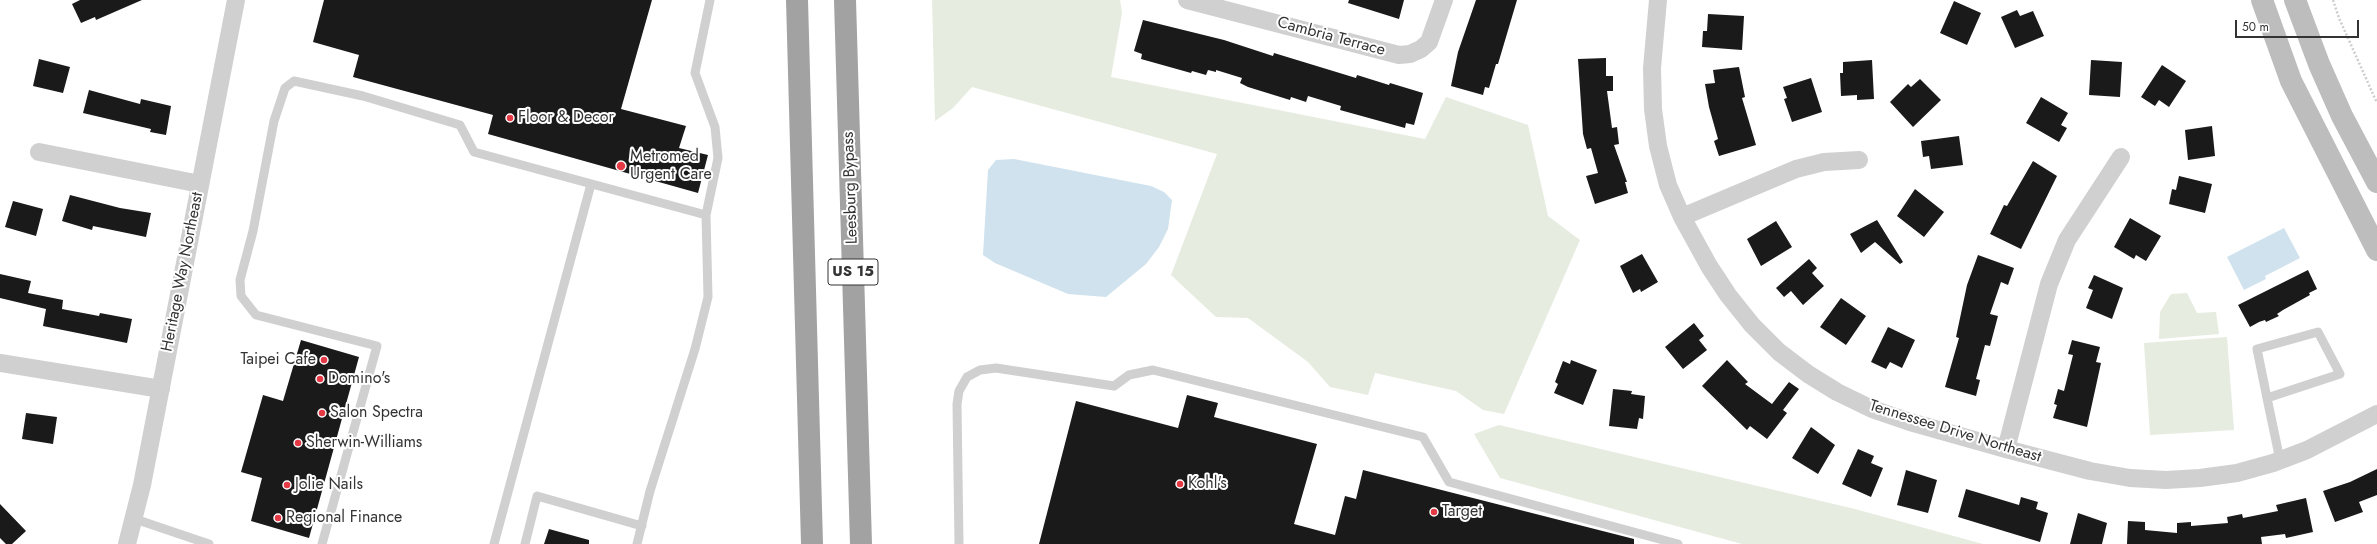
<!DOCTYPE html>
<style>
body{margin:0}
#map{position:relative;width:2377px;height:544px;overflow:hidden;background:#fff;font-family:Jost,sans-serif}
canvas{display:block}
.scale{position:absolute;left:2235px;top:20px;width:124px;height:18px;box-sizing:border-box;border:2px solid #333;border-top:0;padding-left:5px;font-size:12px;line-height:14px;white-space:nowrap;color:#333;-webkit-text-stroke:3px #fff;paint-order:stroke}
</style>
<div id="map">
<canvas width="2377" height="544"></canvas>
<div class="scale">50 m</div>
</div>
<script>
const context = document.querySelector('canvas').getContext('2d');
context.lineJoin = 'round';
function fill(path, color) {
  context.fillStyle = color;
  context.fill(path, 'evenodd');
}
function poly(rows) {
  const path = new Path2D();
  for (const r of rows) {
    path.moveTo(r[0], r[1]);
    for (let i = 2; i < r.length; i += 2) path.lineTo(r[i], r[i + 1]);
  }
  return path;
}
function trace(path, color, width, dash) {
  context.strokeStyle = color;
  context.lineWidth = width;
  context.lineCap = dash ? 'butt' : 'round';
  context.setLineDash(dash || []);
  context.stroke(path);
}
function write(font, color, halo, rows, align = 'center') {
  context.font = font + ' Jost,sans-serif';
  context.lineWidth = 4;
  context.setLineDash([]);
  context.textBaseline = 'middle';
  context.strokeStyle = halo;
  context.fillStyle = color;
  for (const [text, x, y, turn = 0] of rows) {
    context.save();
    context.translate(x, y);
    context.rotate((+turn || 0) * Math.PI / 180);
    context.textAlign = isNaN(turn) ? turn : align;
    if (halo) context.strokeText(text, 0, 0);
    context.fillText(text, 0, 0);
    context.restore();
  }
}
const green = poly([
 [932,0,1120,0,1122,13,1111,77,1425,139,1446,97,1528,125,1548,216,1580,240,1504,414,1483,410,1456,391,1375,373,1368,395,1330,387,1308,362,1248,318,1216,317,1171,275,1217,154,972,87,953,108,935,121],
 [2187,293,2197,313,2216,312,2219,334,2159,339,2160,312,2171,294],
 [2227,337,2234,430,2150,435,2144,343],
 [1499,425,1855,509,1983,544,1742,544,1500,478,1474,434]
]);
const water = poly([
 [1014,159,1151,186,1164,192,1172,200,1168,229,1159,247,1146,264,1106,297,1068,294,995,263,983,255,988,170,996,160],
 [2284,228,2300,258,2265,276,2266,279,2244,290,2227,257]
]);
const building = poly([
 [80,0,142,0,96,20,95,17,81,23,72,4],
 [324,0,652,0,621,109,686,126,679,148,708,155,698,193,488,134,493,115,353,77,359,55,313,42],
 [1349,0,1404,0,1399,19,1348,3],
 [1476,0,1517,0,1498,64,1496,64,1489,88,1485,87,1483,95,1451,86,1458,52],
 [1954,1,1981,13,1967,45,1940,33],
 [2017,10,2020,16,2033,11,2044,36,2015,48,2001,17],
 [1708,14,1744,16,1742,50,1702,47,1703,31,1707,31],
 [1143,20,1224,40,1273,56,1274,53,1356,78,1357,75,1389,85,1390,83,1423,93,1414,125,1406,123,1405,128,1340,110,1341,106,1308,96,1306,102,1291,97,1290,100,1248,87,1240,83,1242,78,1216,70,1216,72,1208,70,1206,75,1192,71,1191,73,1141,59,1142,54,1134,51],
 [1606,58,1606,76,1613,76,1613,91,1607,91,1612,128,1617,127,1619,144,1614,145,1627,182,1625,182,1628,193,1595,204,1586,176,1598,173,1591,148,1587,149,1583,134,1578,59],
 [39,59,70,67,63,93,33,86],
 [1872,60,1874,99,1857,100,1857,95,1841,96,1840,73,1843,73,1843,62],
 [2091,60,2122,62,2120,97,2089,95],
 [2162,65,2186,81,2169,107,2159,100,2155,106,2141,97],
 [1739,67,1745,97,1742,98,1756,145,1719,156,1714,141,1718,139,1709,107,1705,84,1715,83,1713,70],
 [1811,78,1822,112,1792,122,1784,99,1787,98,1783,87],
 [1920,79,1941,100,1913,127,1890,102,1908,84,1911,87],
 [89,90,140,104,141,99,171,106,166,135,150,132,151,129,83,113],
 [2041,97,2068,113,2061,125,2067,128,2059,142,2026,123],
 [2212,126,2215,156,2188,160,2185,130],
 [1959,136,1963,165,1931,169,1929,156,1923,157,1921,141],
 [2033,161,2057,176,2021,249,1990,234,2004,205,2007,206],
 [2179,176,2212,184,2205,213,2169,204,2172,189,2176,190],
 [1915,189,1944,212,1924,237,1897,216],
 [70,195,120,208,151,213,146,237,93,226,92,230,62,221],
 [13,201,43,209,36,236,5,227],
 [2130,218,2161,236,2146,261,2136,255,2134,259,2114,247],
 [1877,220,1903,262,1900,264,1875,242,1861,253,1850,234],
 [1776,221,1792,247,1761,266,1747,239],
 [1642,254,1658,282,1641,292,1640,289,1633,293,1620,266],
 [1978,255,2014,268,2008,285,2001,282,1990,314,1998,316,1990,346,1985,345,1976,379,1980,380,1976,396,1945,387,1959,338,1956,337,1967,285],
 [1809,259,1817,268,1812,273,1824,286,1803,305,1791,291,1784,297,1776,288],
 [2308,270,2317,289,2309,293,2310,295,2283,310,2277,314,2279,316,2266,322,2265,320,2259,322,2250,327,2238,305],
 [0,274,31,281,28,293,63,300,62,309,99,316,100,313,132,319,127,343,43,326,46,309,0,298],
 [2094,275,2123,288,2112,319,2086,308,2093,290,2088,288],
 [1841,298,1866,316,1846,345,1820,327],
 [1694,323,1704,336,1699,340,1707,350,1683,369,1665,347],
 [1888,327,1915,340,1902,368,1890,362,1886,369,1871,362],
 [301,340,359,357,309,538,251,521,262,478,241,472,263,395,283,401],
 [2072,340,2100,347,2096,362,2101,363,2087,427,2053,418,2057,405,2054,404,2058,389,2064,391,2073,355,2068,354],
 [1571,360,1597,370,1583,405,1554,393,1558,384,1555,382,1563,361,1570,364],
 [1727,360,1748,382,1745,384,1772,404,1789,382,1799,389,1783,410,1787,413,1767,439,1750,426,1747,430,1702,386],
 [1613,389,1632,391,1631,394,1645,396,1643,419,1639,418,1637,429,1609,426],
 [1187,395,1218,403,1214,417,1317,444,1294,524,1335,535,1345,496,1356,499,1363,470,1634,539,1634,544,1039,544,1076,401,1178,428],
 [26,413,57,417,53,444,22,439],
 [1811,427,1835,445,1818,474,1792,458],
 [1858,449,1874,456,1871,463,1883,468,1871,497,1842,484],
 [2377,469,2377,495,2359,502,2363,512,2335,522,2323,491,2350,482],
 [1906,470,1937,480,1928,513,1897,505],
 [1966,489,2019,505,2021,497,2038,502,2036,509,2048,513,2040,542,1958,517],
 [2306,498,2313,532,2286,538,2285,534,2261,537,2262,544,2127,544,2128,521,2145,522,2145,530,2177,533,2177,523,2191,522,2191,526,2228,523,2227,517,2242,514,2243,518,2278,511,2276,505],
 [0,504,26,531,12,544,6,544,0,538],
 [2078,513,2107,523,2102,544,2070,544],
 [549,529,589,540,589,544,544,544]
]);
const path = poly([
 [2333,0,2339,18,2377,103]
]);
const service = poly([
 [706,215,718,158,715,127,695,73,710,0],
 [2267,398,2340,374,2318,332,2257,349,2267,398,2280,460],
 [135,519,209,544],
 [322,544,377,346,256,315,241,296,240,280,253,231,274,121,285,88,294,81,363,96,460,125,474,152,706,215,708,297,695,349,650,491,637,544],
 [494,544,591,184],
 [525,544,537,496,642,526],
 [959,544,957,404,959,391,967,377,980,370,996,368,1114,386,1129,375,1153,370,1423,437,1449,482,1678,544]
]);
const minor = poly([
 [1187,0,1399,55,1410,54,1421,49,1429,42,1444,0],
 [1658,0,1652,68,1653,109,1658,146,1668,185,1682,217,1709,266,1728,295,1752,325,1779,352,1808,374,1837,392,1872,409,1910,422,2006,449,2090,471,2130,478,2166,480,2200,478,2237,473,2273,463,2307,450,2377,414],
 [39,152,200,184],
 [1682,217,1796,169,1824,162,1859,160],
 [0,363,161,389],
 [2006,449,2049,284,2067,240,2121,157],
 [127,544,142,485,236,0]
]);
const secondary = poly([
 [2262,0,2291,81,2377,250],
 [2295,0,2319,64,2342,116,2377,182]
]);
const trunk = poly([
 [797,0,812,544],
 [845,0,861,544]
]);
const markers = [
 [510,118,4,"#e63946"],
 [621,166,5,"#e63946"],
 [324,360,4,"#e63946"],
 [320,379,4,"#e63946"],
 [322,413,4,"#e63946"],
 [298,443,4,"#e63946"],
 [1180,484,4,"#e63946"],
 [287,485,4,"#e63946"],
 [1434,512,4,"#e63946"],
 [278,518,4,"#e63946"]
];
const shields = [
 [853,272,50]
];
const shieldNames = [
 ["US 15",853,272]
];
const streetNames = [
 ["Cambria Terrace",1331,37,15],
 ["Leesburg Bypass",851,188,-92],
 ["Heritage Way Northeast",183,272,-79],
 ["Tennessee Drive Northeast",1955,432,17]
];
const poiNames = [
 ["Floor & Decor",518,118],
 ["Metromed",630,157],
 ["Urgent Care",630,175],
 ["Taipei Cafe",316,360,"right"],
 ["Domino's",328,379],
 ["Salon Spectra",330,413],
 ["Sherwin-Williams",306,443],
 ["Kohl's",1188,484],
 ["Jolie Nails",295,485],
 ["Target",1442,512],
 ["Regional Finance",286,518]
];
fill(green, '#e6ecdf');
fill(water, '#cfe2ee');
fill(building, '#1a1a1a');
trace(path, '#cdcdcd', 2.5, [2, 2]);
trace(service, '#d0d0d0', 9);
trace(minor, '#d0d0d0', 18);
trace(secondary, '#bdbdbd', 22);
trace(trunk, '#a2a2a2', 22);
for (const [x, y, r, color] of markers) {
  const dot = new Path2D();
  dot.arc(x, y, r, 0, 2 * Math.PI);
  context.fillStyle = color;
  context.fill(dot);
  trace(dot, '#fff', 1.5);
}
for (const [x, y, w] of shields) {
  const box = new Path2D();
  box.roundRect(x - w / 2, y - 13, w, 26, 3);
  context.fillStyle = '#fff';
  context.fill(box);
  trace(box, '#333', 1);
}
write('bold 15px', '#333', null, shieldNames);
write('16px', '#333', '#fff', streetNames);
write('16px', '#333', '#fff', poiNames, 'left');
</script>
